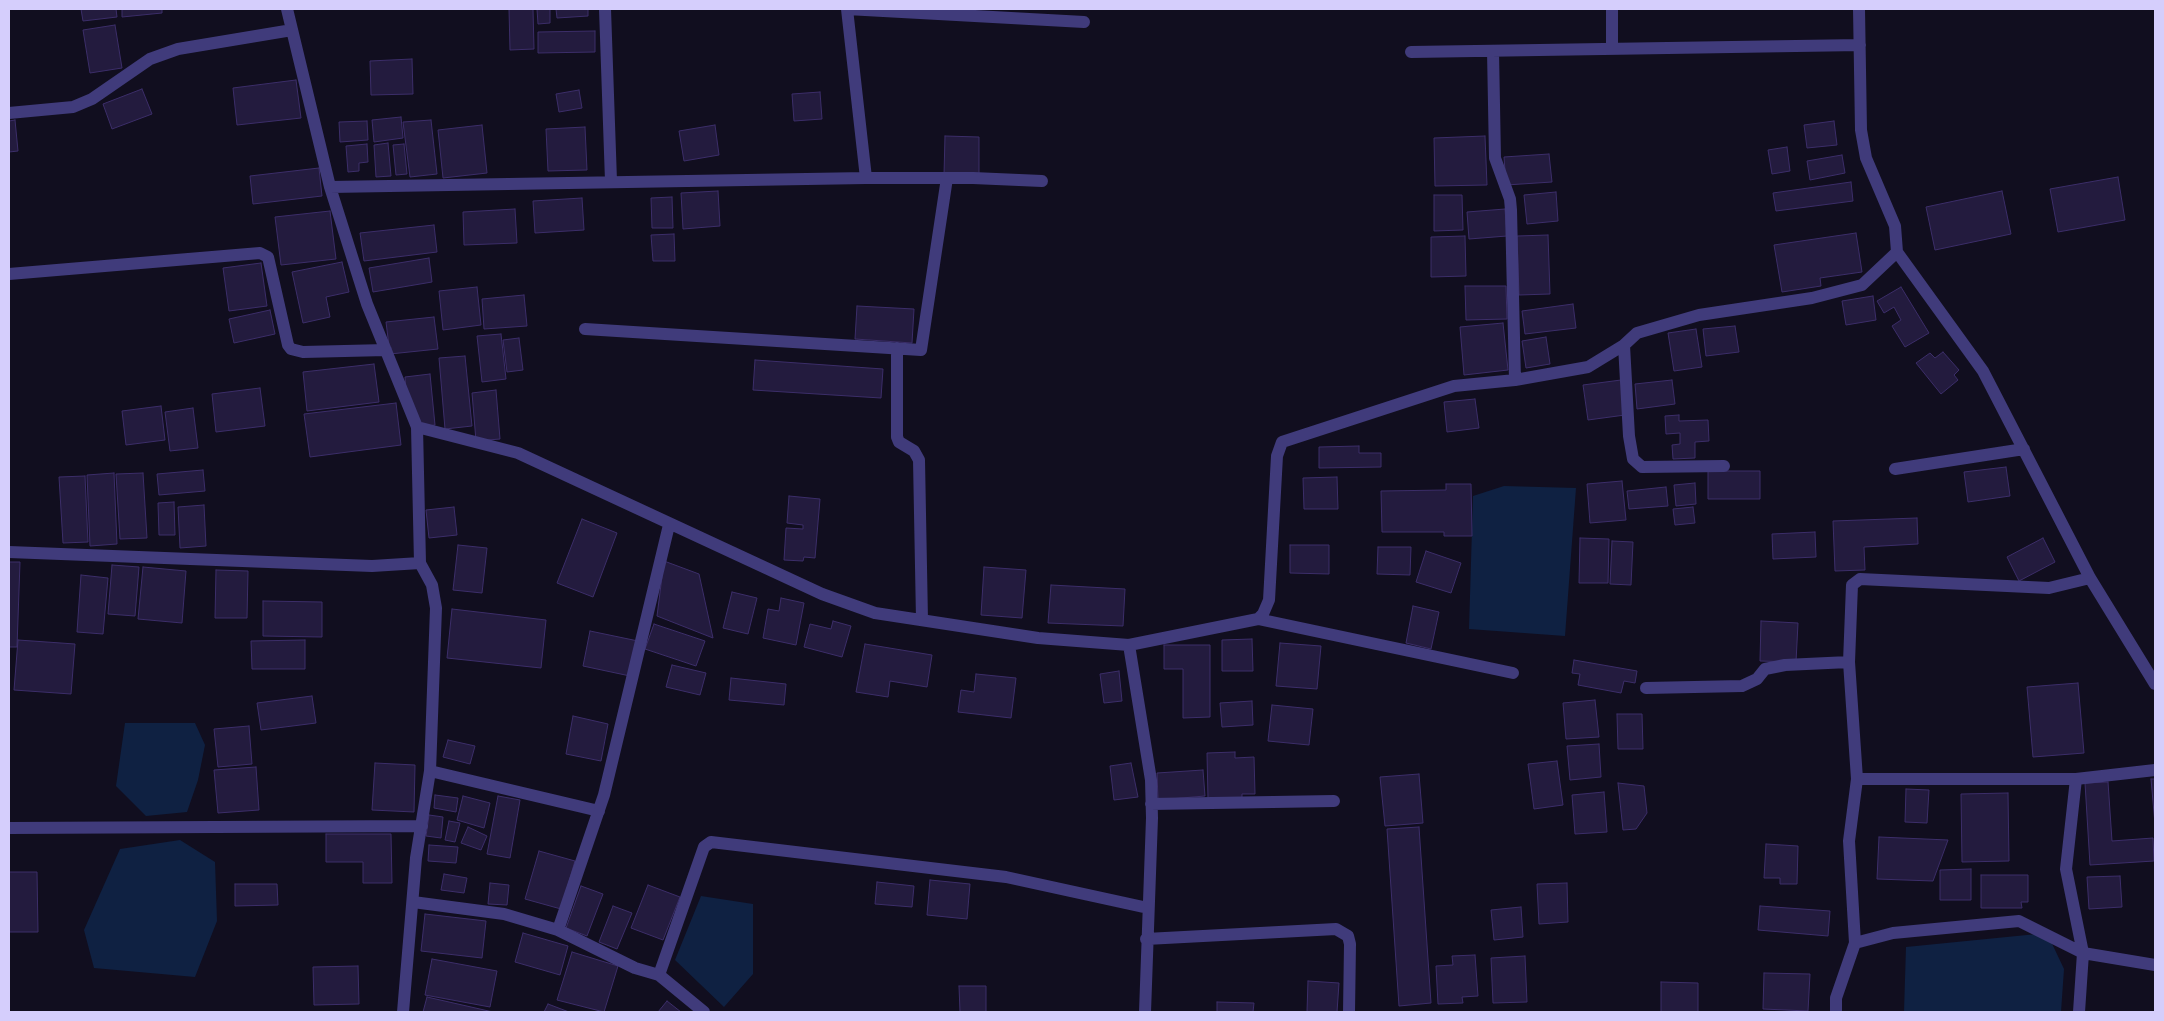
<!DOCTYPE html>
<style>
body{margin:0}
#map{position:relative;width:2164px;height:1021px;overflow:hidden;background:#110e1f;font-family:"Exo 2",sans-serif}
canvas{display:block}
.frame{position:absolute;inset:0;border:10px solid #d5cefc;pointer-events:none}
</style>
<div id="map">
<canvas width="2164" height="1021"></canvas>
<div class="frame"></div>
</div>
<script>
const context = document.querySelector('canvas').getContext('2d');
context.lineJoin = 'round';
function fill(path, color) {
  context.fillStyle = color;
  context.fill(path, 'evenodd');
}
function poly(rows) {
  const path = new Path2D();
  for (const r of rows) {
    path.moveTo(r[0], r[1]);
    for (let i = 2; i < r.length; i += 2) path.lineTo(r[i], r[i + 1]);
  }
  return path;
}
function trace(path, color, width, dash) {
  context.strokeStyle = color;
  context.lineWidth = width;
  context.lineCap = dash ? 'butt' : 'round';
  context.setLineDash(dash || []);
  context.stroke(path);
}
const water = poly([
 [1504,486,1576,488,1565,636,1469,629,1473,496],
 [125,723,195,723,205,745,198,780,187,812,146,816,116,786],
 [180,840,215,862,217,921,195,977,94,968,84,930,120,849],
 [701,896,753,904,753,974,724,1007,675,960],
 [2047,933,2064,969,2061,1012,1904,1012,1906,947]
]);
const building = poly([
 [81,9,116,9,117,17,83,21,81,9],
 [122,9,162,9,162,13,122,17,122,9],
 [509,9,533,9,534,49,510,50,509,9],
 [537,9,550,9,550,23,538,24,537,9],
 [556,9,588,9,588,16,557,18,556,9],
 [115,25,122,68,90,73,83,30,115,25],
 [595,31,595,52,538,53,538,32,595,31],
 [412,59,413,94,371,95,370,61,412,59],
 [296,80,301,118,237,125,233,88,296,80],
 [142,89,152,114,112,129,103,104,142,89],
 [579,90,582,108,559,112,556,94,579,90],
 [820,92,822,119,794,121,792,94,820,92],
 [401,117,403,138,374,142,372,120,401,117],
 [15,120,18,151,9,152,9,121,15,120],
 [431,120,437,174,410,177,403,122,431,120],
 [367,121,368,140,340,142,339,122,367,121],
 [1834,121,1837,145,1807,148,1804,125,1834,121],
 [482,125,487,173,443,178,438,130,482,125],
 [715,125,719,155,684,161,679,131,715,125],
 [585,127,587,170,548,171,546,129,585,127],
 [945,136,979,137,979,175,944,175,945,136],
 [1485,136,1487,185,1435,186,1434,138,1485,136],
 [388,143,391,176,376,177,374,145,388,143],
 [367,144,368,162,359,163,359,171,348,172,346,146,367,144],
 [404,144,407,174,396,175,393,145,404,144],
 [1787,147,1790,171,1772,174,1768,150,1787,147],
 [1549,154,1552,182,1506,185,1504,157,1549,154],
 [1842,155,1845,173,1810,180,1807,161,1842,155],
 [319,168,322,196,253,204,250,176,319,168],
 [2118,177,2125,220,2058,232,2050,189,2118,177],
 [1851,182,1853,201,1776,211,1773,193,1851,182],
 [718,191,720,226,683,229,681,193,718,191],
 [2002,191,2011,234,1935,250,1926,207,2002,191],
 [1556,192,1558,221,1527,224,1524,195,1556,192],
 [1434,195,1462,195,1463,230,1434,231,1434,195],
 [672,197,673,228,652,228,651,198,672,197],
 [582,198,584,230,535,233,533,201,582,198],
 [515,209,517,243,464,245,463,212,515,209],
 [1505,209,1507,236,1469,239,1467,212,1505,209],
 [330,211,336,259,281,265,275,217,330,211],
 [434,225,437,252,364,261,360,233,434,225],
 [1856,233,1862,272,1820,278,1821,286,1782,292,1774,245,1856,233],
 [674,234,675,261,653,261,651,235,674,234],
 [1548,235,1550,294,1519,295,1517,236,1548,235],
 [1465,236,1466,276,1431,277,1431,237,1465,236],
 [429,258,432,282,373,292,369,268,429,258],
 [342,262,349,292,326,297,330,317,303,323,292,272,342,262],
 [261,263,267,306,229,311,223,268,261,263],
 [1465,286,1506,286,1507,319,1466,320,1465,286],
 [477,287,481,325,443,330,439,291,477,287],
 [1901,287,1929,333,1905,347,1892,326,1901,320,1894,307,1884,313,1877,301,1901,287],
 [524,295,527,326,484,329,482,299,524,295],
 [1873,296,1876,320,1846,325,1842,301,1873,296],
 [1573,304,1576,328,1525,334,1522,311,1573,304],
 [857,306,914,309,912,343,855,339,857,306],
 [270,310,275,334,234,343,229,319,270,310],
 [434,317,438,349,390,354,386,322,434,317],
 [1503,323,1508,370,1464,375,1460,327,1503,323],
 [1735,326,1739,352,1706,356,1703,329,1735,326],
 [1696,329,1702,367,1674,371,1668,333,1696,329],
 [501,334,506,379,482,382,477,336,501,334],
 [1546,337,1550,364,1526,368,1522,341,1546,337],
 [519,338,523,370,507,372,503,340,519,338],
 [1943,352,1959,370,1954,375,1958,380,1941,394,1916,363,1930,353,1935,358,1943,352],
 [465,356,472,426,445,429,439,358,465,356],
 [755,360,883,369,881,398,753,390,755,360],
 [374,364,379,402,307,411,303,372,374,364],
 [430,374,435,425,419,427,406,391,405,377,430,374],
 [1621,380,1625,415,1588,420,1583,385,1621,380],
 [1672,380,1675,404,1637,409,1635,384,1672,380],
 [260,388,265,426,216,432,212,394,260,388],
 [496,390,500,439,476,441,472,393,496,390],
 [1475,399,1479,428,1447,432,1444,402,1475,399],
 [396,403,401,445,310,457,304,414,396,403],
 [161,406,165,440,126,445,122,411,161,406],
 [193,408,198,448,170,451,165,412,193,408],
 [1679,415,1679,421,1708,420,1709,441,1695,442,1695,458,1673,459,1672,445,1680,444,1680,433,1666,434,1665,416,1679,415],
 [1359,446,1359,453,1381,453,1381,467,1319,468,1319,447,1359,446],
 [2006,467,2010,496,1968,502,1964,472,2006,467],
 [203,470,205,491,159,495,157,474,203,470],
 [1708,471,1760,471,1760,499,1708,499,1708,471],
 [114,473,117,544,90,546,87,475,114,473],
 [143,473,147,538,120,539,116,474,143,473],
 [85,476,88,542,63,543,59,477,85,476],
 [1337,477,1338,509,1304,509,1303,478,1337,477],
 [1622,481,1626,520,1590,523,1587,484,1622,481],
 [1695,483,1696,504,1676,506,1674,485,1695,483],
 [1446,484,1471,484,1472,536,1444,536,1444,532,1382,532,1381,491,1446,490,1446,484],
 [1666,487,1668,506,1629,509,1627,491,1666,487],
 [789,496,820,499,815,558,804,557,803,561,784,560,786,528,803,529,803,525,787,523,789,496],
 [174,502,175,535,159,535,158,503,174,502],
 [204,505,206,546,180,548,178,507,204,505],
 [454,507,457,535,429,538,426,510,454,507],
 [1693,507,1695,523,1675,525,1673,509,1693,507],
 [1917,518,1918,544,1864,547,1865,570,1835,571,1833,521,1917,518],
 [582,519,617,533,593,597,557,583,582,519],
 [1815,532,1816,557,1773,559,1772,534,1815,532],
 [1580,538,1609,539,1608,583,1579,583,1580,538],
 [2043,538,2055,562,2019,581,2007,557,2043,538],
 [1612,541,1633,542,1631,585,1610,584,1612,541],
 [458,545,487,548,482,593,453,590,458,545],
 [1290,545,1329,545,1329,574,1290,573,1290,545],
 [1378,547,1411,547,1410,575,1377,574,1378,547],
 [1426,551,1461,563,1451,593,1416,582,1426,551],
 [664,561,699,574,713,638,657,616,664,561],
 [9,562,20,562,17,647,9,647,9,562],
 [112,565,139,567,135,616,108,614,112,565],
 [143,567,186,571,182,623,138,619,143,567],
 [984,567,1026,570,1022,618,981,615,984,567],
 [216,570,248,571,247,618,215,618,216,570],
 [81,575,108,578,103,634,77,632,81,575],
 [1051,585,1125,589,1123,626,1048,623,1051,585],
 [732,592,757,598,748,634,723,628,732,592],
 [781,598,804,603,796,645,763,638,768,609,779,611,781,598],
 [263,601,322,602,322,637,263,636,263,601],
 [1413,606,1439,612,1431,649,1406,643,1413,606],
 [452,609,546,620,541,668,447,658,452,609],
 [833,621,851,626,842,657,804,647,810,624,831,629,833,621],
 [1761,621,1798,623,1796,662,1760,661,1761,621],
 [654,624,705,641,696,666,645,649,654,624],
 [590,631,638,641,630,676,583,666,590,631],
 [1252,639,1253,671,1222,671,1222,640,1252,639],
 [18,640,75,644,71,694,14,690,18,640],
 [305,640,305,669,252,669,251,641,305,640],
 [1280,643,1321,646,1317,689,1276,686,1280,643],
 [865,644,932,655,927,687,890,681,888,697,856,692,865,644],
 [1164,645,1210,645,1210,717,1183,718,1183,669,1164,669,1164,645],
 [1574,660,1637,671,1635,683,1624,681,1621,693,1578,685,1580,674,1572,673,1574,660],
 [672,665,706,673,700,695,666,687,672,665],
 [1119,671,1122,701,1104,703,1100,674,1119,671],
 [976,674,1016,678,1011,718,958,712,961,690,974,692,976,674],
 [731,678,786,684,784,705,729,700,731,678],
 [2078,683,2084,753,2033,757,2027,687,2078,683],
 [312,696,316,723,261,730,257,703,312,696],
 [1595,700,1599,737,1566,739,1563,703,1595,700],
 [1252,701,1253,725,1222,727,1220,703,1252,701],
 [1272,705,1313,709,1309,745,1268,741,1272,705],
 [1617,714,1642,714,1643,749,1618,749,1617,714],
 [573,716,608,724,601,761,566,754,573,716],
 [249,726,252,764,218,767,214,729,249,726],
 [448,740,475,746,470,764,443,757,448,740],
 [1599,744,1601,777,1570,780,1567,746,1599,744],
 [1235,752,1235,758,1254,757,1255,794,1242,794,1242,798,1208,799,1207,753,1235,752],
 [1557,761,1563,805,1534,809,1528,764,1557,761],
 [375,763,415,765,414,812,372,810,375,763],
 [1131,763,1138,797,1114,800,1110,766,1131,763],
 [256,767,259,810,218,813,214,770,256,767],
 [1203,770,1205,796,1158,800,1157,773,1203,770],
 [1419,774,1423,823,1385,826,1380,777,1419,774],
 [2151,779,2155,779,2155,824,2151,779],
 [2108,782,2112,841,2153,838,2154,861,2090,865,2085,783,2108,782],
 [1618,783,1644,786,1647,813,1636,829,1623,830,1618,783],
 [1906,789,1929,790,1927,823,1905,822,1906,789],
 [1604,792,1607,832,1575,834,1572,795,1604,792],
 [2008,793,2009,861,1962,862,1961,794,2008,793],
 [435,795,458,798,456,812,434,808,435,795],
 [463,796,490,803,484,828,457,820,463,796],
 [498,796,520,800,510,858,487,854,498,796],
 [429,815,443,817,441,838,426,836,429,815],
 [449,821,460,823,455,842,445,840,449,821],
 [468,827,487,836,481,850,461,843,468,827],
 [1419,827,1431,1003,1399,1006,1387,829,1419,827],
 [326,834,391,834,392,883,363,883,363,862,326,862,326,834],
 [1879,837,1948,840,1933,881,1877,879,1879,837],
 [1766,844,1798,846,1797,884,1780,884,1780,878,1764,878,1766,844],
 [429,845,458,847,456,863,428,861,429,845],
 [539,851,575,861,561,909,525,899,539,851],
 [1971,869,1971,900,1940,900,1940,870,1971,869],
 [9,872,37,872,38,932,9,932,9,872],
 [444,874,467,878,464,893,441,890,444,874],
 [1981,875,2028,875,2028,902,2021,902,2022,908,1981,908,1981,875],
 [2120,876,2122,907,2089,909,2087,877,2120,876],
 [930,880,970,884,967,919,927,915,930,880],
 [877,882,914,886,912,907,875,904,877,882],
 [490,883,509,885,507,905,488,904,490,883],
 [1567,883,1568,922,1539,924,1537,884,1567,883],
 [235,884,277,884,278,905,235,906,235,884],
 [648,885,680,897,663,940,631,928,648,885],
 [581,886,603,894,587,936,566,928,581,886],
 [613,906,632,913,617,949,599,942,613,906],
 [1760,906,1830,911,1828,936,1758,930,1760,906],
 [1521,907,1523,937,1494,940,1491,910,1521,907],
 [425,914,486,921,482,958,421,951,425,914],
 [523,933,568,946,560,975,515,962,523,933],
 [572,952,618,966,604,1012,557,1000,572,952],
 [1475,955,1478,996,1462,997,1463,1003,1438,1004,1436,966,1453,965,1452,956,1475,955],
 [1525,956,1527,1002,1493,1003,1491,958,1525,956],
 [432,959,497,971,490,1007,425,995,432,959],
 [358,966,359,1004,314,1005,313,967,358,966],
 [1764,973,1810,974,1808,1011,1763,1009,1764,973],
 [1308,981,1339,983,1337,1012,1307,1012,1308,981],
 [1661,982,1698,983,1698,1012,1661,1012,1661,982],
 [959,986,986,986,986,1012,960,1012,959,986],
 [427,997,493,1012,423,1012,427,997],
 [667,1001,681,1012,658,1012,667,1001],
 [1217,1002,1254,1003,1253,1012,1217,1012,1217,1002],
 [548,1004,569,1012,544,1012,548,1004]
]);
const minor = poly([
 [287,9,330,187,367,304,417,427,420,563,432,585,436,608,430,771,416,858,403,1012],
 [605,9,611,181],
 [847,9,1084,22],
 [847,9,866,178],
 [1859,9,1861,130,1866,158,1895,226,1897,252,1983,371,2090,578,2155,684],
 [1612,49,1612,9],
 [1493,51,1495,158,1510,199,1511,210,1515,380],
 [1411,52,1860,45],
 [9,113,73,107,92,99,150,59,178,49,292,30],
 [330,187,866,178,973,178,1042,181],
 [9,274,260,253,268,257,288,345,291,349,303,352,386,350],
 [585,329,921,350,947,178],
 [1624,345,1629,436,1633,459,1642,467,1724,466],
 [897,348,897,437,899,442,914,451,919,460,922,620],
 [417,427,518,453,822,594,875,613,1038,638,1129,645],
 [1895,469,2024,449],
 [9,552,372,566,420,563],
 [1258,619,1513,673],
 [1646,688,1742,686,1757,679,1765,669,1785,665,1849,662],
 [430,771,599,811],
 [2076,779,1857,779,1849,662,1852,585,1860,579,2049,588,2090,578],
 [1151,804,1334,801],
 [9,828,422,826],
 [413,902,504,914,558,930,635,968,659,975,704,1012],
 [558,930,604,795,669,525],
 [1146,939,1336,929,1348,936,1350,944,1349,1012],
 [1855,943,1849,841,1857,779],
 [659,975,704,847,711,842,1006,877,1148,908],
 [1145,1012,1152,818,1151,780,1129,645,1258,619,1263,614,1269,600,1277,456,1282,442,1454,386,1515,380,1588,367,1624,345,1637,333,1699,315,1812,298,1862,285,1897,252],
 [1836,1012,1836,998,1855,943,1893,933,2019,921,2083,953,2155,965],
 [2079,1012,2083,953,2066,869,2076,779,2155,770]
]);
fill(water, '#0f2142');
fill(building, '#231b3e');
trace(building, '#3c2e69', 1);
trace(minor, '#403b7b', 12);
</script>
